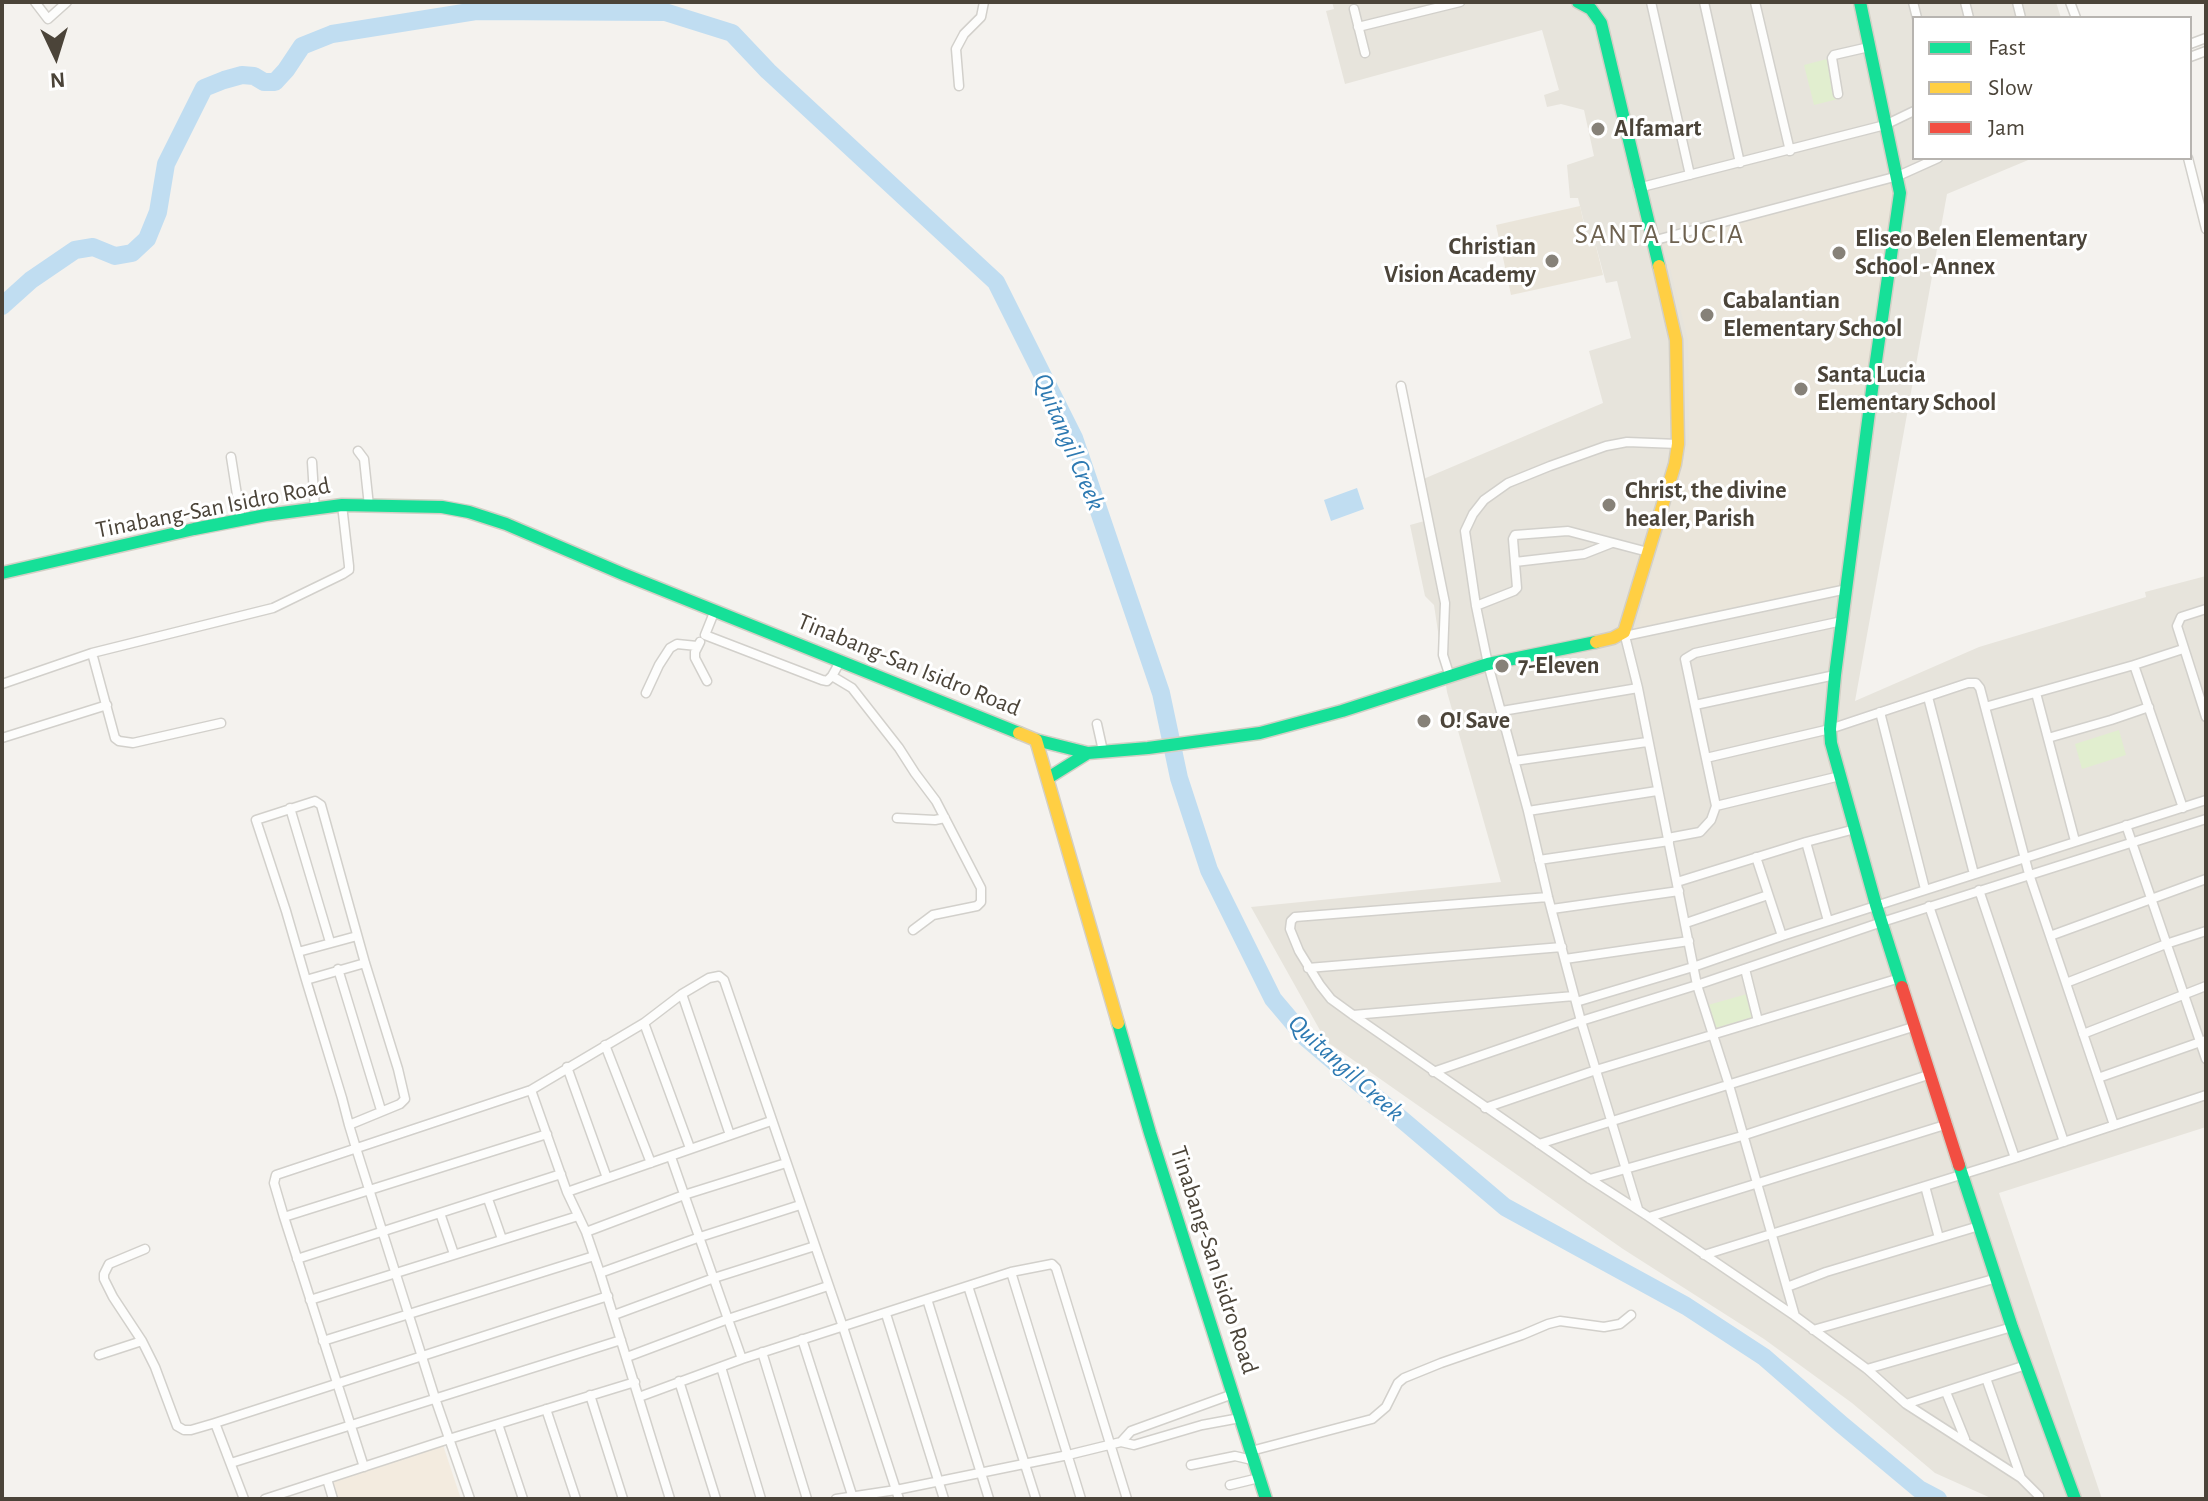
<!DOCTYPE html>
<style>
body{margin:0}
#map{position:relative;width:2208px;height:1501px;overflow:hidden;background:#f4f2ee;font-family:"Alegreya Sans",sans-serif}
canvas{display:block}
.frame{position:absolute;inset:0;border:4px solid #4b4439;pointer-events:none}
.legend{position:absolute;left:1912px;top:16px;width:280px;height:144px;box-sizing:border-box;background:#fff;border:2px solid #b7b4b0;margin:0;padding:10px 14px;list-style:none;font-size:24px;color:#4b4439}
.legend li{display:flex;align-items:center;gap:16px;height:40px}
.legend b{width:40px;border:2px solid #b7b4b0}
.north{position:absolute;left:16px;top:16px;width:80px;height:80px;-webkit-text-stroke:6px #fff;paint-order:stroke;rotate:176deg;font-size:22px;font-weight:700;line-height:32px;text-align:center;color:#4b4439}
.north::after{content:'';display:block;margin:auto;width:28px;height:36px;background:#4b4439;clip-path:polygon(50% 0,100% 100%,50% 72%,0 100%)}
</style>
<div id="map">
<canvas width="2208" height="1501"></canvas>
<div class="frame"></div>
<ul class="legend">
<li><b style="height:10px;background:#16e098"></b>Fast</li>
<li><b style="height:10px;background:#ffcf43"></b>Slow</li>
<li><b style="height:10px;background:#f24e42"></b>Jam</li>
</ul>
<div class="north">N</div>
</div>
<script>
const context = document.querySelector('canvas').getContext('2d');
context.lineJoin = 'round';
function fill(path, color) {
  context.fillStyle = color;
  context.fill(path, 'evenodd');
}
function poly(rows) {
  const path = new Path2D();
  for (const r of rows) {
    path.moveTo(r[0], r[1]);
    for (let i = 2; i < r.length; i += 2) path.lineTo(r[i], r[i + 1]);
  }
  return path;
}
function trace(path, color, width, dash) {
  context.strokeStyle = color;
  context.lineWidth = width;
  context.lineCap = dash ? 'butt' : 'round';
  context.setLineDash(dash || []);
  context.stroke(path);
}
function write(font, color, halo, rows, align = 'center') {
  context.font = font + ' "Alegreya Sans",sans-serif';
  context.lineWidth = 6;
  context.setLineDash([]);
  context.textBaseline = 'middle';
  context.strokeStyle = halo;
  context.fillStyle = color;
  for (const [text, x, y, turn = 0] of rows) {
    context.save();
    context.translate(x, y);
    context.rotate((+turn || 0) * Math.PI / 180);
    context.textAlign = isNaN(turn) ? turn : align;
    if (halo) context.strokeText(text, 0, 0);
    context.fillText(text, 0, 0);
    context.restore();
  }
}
const residential = poly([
 [1332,2,2056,2,2061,18,1914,18,1914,158,2033,158,1947,194,1855,701,1979,647,2146,597,2145,592,2206,576,2206,1127,1999,1193,2102,1499,1993,1499,1935,1473,1852,1403,1764,1339,1623,1249,1326,1041,1251,907,1501,882,1447,692,1434,605,1425,596,1410,525,1428,520,1421,480,1603,403,1589,351,1631,338,1617,281,1606,283,1596,246,1590,247,1578,198,1570,198,1567,165,1594,156,1584,110,1561,104,1547,107,1544,95,1559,90,1542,30,1345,84,1326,11,1334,9]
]);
const commercial = poly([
 [443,1445,461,1499,338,1499,332,1481]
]);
const education = poly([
 [1897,181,1855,469,1843,587,1636,628,1689,441,1688,340,1663,240],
 [1580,206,1589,247,1596,246,1603,275,1511,295,1496,225]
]);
const green = poly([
 [1827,59,1838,99,1814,105,1804,65],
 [2119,730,2126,755,2082,769,2075,744],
 [1747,994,1753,1017,1715,1028,1708,1005]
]);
const water = poly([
 [1357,488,1364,509,1331,521,1324,500]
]);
const river = poly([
 [2,306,31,280,75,250,93,247,115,256,132,253,147,239,158,212,166,164,204,88,224,80,242,75,254,76,264,82,275,82,286,70,302,46,332,34,476,11,665,12,732,33,768,71,996,282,1074,438,1161,693,1179,778,1209,870,1273,999,1306,1038,1505,1207,1686,1306,1764,1357,1841,1424,1919,1489,1938,1499]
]);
const street = poly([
 [35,2,48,19,67,2],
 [1651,2,1690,175],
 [1704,2,1740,163],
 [1755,2,1790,151],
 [1913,2,1917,18],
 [1965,2,1969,18],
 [2017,2,2021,18],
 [2070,2,2076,18],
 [1354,9,1365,53],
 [1358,27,1460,2],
 [2190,44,2206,38],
 [2190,57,2206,51],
 [959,86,956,49,964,34,981,17,984,2],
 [1838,94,1832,58,1834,55,1869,47],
 [2188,158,2206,229],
 [1638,188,1885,125,1914,111],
 [1652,241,1898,176,1938,158],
 [1401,386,1445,603,1443,655,1450,677],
 [358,451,364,459,369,506],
 [231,457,241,520],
 [312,462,315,510],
 [1515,562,1584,554,1612,543],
 [1476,606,1514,591,1517,588,1513,539,1515,535,1568,531,1648,552],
 [2206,609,2181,617,2177,626,2206,717],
 [715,610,705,635,822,680,827,681,832,676,841,660],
 [1624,632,1638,688,1697,985,1729,1085,1795,1316],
 [1625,636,1847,589],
 [700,642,695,652,695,658,707,681],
 [92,653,115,738,119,741,133,743,221,723],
 [2134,665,2183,808],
 [832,676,852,688,899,748,915,773,936,801,981,888,981,902,977,906,933,915,913,930],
 [2,684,92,653,273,608,343,574,349,570,349,566,342,505],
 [646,693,659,665,670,648,677,644,697,646],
 [2036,693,2075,841],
 [1928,697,1974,874],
 [1695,705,1835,675],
 [1985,707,2134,665,2183,649],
 [1502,711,1638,688],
 [1880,712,1925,889],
 [1097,724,1103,751],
 [2,738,107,705],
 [2048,738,2111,720,2149,707],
 [1706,758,1830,729,1968,683,1976,683,1980,688,1985,707,2029,874,2114,1125],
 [1514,761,1647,742],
 [1840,776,1716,806,1685,659,1695,653,1842,621],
 [290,808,330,942],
 [1528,811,1657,791],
 [897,818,935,820,945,818],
 [2126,825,2206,1059],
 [1668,838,1700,832,1711,820,1716,806],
 [1806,842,1828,921],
 [1756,857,1782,936],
 [1539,860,1669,841],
 [1677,882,1806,842,1855,829],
 [1979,890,2064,1142],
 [1548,897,1295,917,1291,921,1290,929,1299,951,1320,985,1331,999,1353,1015,1590,1179,1649,1217,1795,1316,1867,1369,1906,1404,2021,1478,2039,1496],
 [1929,906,2015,1158],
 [1552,909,1679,891],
 [1686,923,1768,895],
 [2050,936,2206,879],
 [298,952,357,936],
 [1565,959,1689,941],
 [1308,968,1562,947],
 [338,969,381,1110],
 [1745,969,1758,1021],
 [306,980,365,963],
 [2066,983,2166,944,2206,931],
 [682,994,730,1135],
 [1576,1002,1693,967,1782,936,2206,800],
 [1353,1015,1574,996],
 [644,1023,690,1148],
 [2083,1034,2206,986],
 [605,1045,651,1163],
 [567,1067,607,1178],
 [1433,1072,1581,1021,1697,985,1882,922,2206,819],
 [2098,1078,2206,1040],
 [531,1090,567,1192,586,1232,600,1273,670,1499],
 [1485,1108,1596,1070,1900,978],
 [349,1125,400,1104,405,1099,398,1069,365,963,321,805,315,801,256,820,286,911,306,980,342,1098,349,1125,356,1148,435,1398,470,1499],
 [1539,1144,1916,1026],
 [671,1157,742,1359],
 [1590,1179,1742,1136,1931,1074],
 [1925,1186,1939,1238],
 [567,1192,771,1121],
 [488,1199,502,1239],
 [1638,1209,1581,1021,1548,897,1528,811,1488,664,1476,606,1465,531,1473,514,1484,500,1508,483,1550,466,1606,446,1627,442,1678,444],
 [440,1213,454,1254],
 [284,1217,547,1134],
 [1649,1217,1948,1124],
 [586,1232,684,1195,786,1163],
 [145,1249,109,1264,104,1274,104,1279,113,1297,142,1341,155,1367,177,1426,184,1430,191,1430,215,1423],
 [1704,1255,2015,1158,2206,1095],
 [297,1259,561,1174],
 [1011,1272,1081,1499],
 [600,1273,700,1237,800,1205],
 [968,1286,1036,1499],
 [1787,1287,1826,1272,1979,1226],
 [927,1299,989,1499],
 [310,1300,578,1216],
 [886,1314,944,1499],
 [614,1315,714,1278,815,1246],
 [1813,1330,1997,1278],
 [802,1339,853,1498],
 [323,1341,594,1256],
 [762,1352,807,1499],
 [99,1355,142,1341],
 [627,1357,728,1319,828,1286],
 [721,1367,761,1499],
 [1867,1369,2012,1327],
 [1986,1378,2021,1478],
 [679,1381,716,1499],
 [1946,1392,1965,1439],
 [1233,1394,1131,1431,1121,1442,1134,1445,1202,1425,1240,1418],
 [590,1395,623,1499],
 [639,1397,742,1359,1011,1272,1052,1264,1056,1268,1127,1499],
 [1906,1404,2026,1365],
 [546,1409,576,1499],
 [498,1424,523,1499],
 [1251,1451,1372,1419,1386,1407,1398,1383,1404,1378,1441,1363,1522,1335,1548,1324,1560,1321,1604,1327,1620,1324,1631,1315],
 [231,1463,621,1340],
 [1191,1465,1235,1456,1252,1460],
 [364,1467,284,1217,274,1183,276,1175,531,1090,644,1023,682,994,709,978,719,976,724,980,843,1327,899,1499],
 [327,1479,333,1499],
 [1230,1485,1259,1478],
 [244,1499,215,1423,608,1296],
 [265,1499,449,1439,635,1382],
 [836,1499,896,1490,1068,1455,1121,1442]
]);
const fast = poly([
 [1578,2,1591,9,1601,23,1659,266],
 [1860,2,1900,193,1873,382,1835,675,1830,729,1831,743,1876,905,1902,987],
 [2,573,194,529,266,515,342,505,442,507,469,512,506,524,623,574,1019,733],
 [1036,740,1088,753,1148,748,1260,733,1342,711,1488,664,1596,642],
 [1048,778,1088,753],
 [1118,1023,1150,1133,1266,1499],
 [1959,1165,2012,1327,2075,1499]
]);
const slow = poly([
 [1596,642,1613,638,1624,632,1675,464,1678,444,1676,340,1659,266],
 [1019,733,1036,740,1118,1023]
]);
const jam = poly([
 [1902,987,1959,1165]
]);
const markers = [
 [1598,129,8,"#868178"],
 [1839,253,8,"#868178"],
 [1552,261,8,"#868178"],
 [1707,315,8,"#868178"],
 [1801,389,8,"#868178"],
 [1609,505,8,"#868178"],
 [1502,666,8,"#868178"],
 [1424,721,8,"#868178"]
];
const poiNames = [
 ["Alfamart",1614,129],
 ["Eliseo Belen Elementary",1855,239],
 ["School - Annex",1855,267],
 ["Christian",1536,247,"right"],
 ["Vision Academy",1536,275,"right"],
 ["Cabalantian",1723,301],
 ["Elementary School",1723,329],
 ["Santa Lucia",1817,375],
 ["Elementary School",1817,403],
 ["Christ, the divine",1625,491],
 ["healer, Parish",1625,519],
 ["7-Eleven",1518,666],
 ["O! Save",1440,721]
];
const streetNames = [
 ["Tinabang-San Isidro Road",213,508,-11],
 ["Tinabang-San Isidro Road",909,665,22],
 ["Tinabang-San Isidro Road",1214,1260,72]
];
const waterNames = [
 ["Quitangil Creek",1069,442,67],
 ["Quitangil Creek",1346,1068,42]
];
const quarterNames = [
 ["SANTA LUCIA",1660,235]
];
fill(residential, '#e7e4dc');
fill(commercial, '#f3ebdf');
fill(education, '#eae5da');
fill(green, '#e1eecf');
fill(water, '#c0ddf1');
trace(river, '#c0ddf1', 18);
trace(street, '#d2d0cb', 11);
trace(fast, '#d3cfc5', 15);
trace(slow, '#d3cfc5', 15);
trace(jam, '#d3cfc5', 15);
trace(street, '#fdfdfc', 8);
trace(fast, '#16e098', 12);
trace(slow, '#ffcf43', 12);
trace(jam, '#f24e42', 12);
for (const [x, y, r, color] of markers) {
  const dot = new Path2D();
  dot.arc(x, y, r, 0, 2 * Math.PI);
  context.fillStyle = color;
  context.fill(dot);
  trace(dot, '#fff', 3);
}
write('bold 24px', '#4b4439', '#fff', poiNames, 'left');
write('24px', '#4b4439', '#fff', streetNames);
write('italic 26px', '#2e7ab2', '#fff', waterNames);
context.letterSpacing = '2px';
write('28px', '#6e6250', '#fff', quarterNames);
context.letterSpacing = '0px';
</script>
